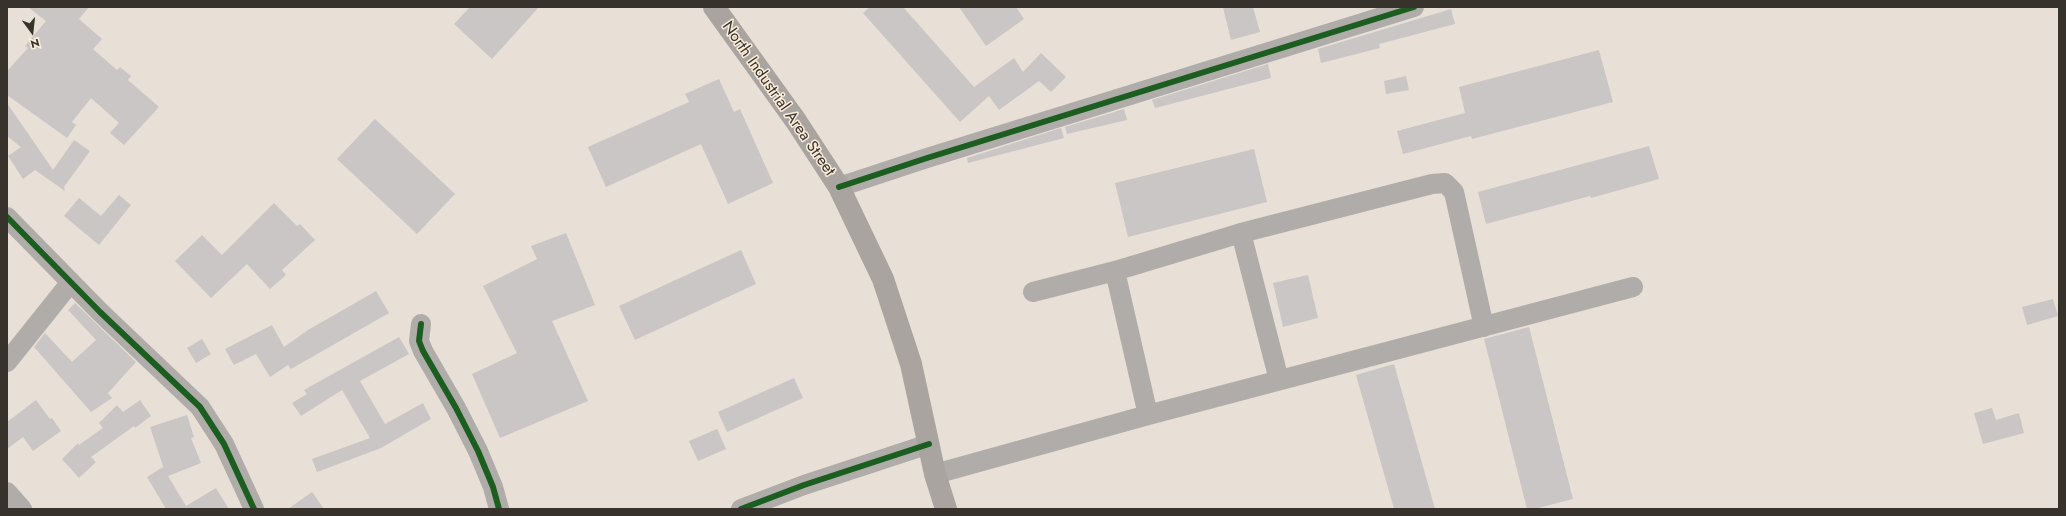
<!DOCTYPE html>
<style>
body{margin:0}
#map{position:relative;width:2066px;height:516px;overflow:hidden;background:#e8dfd6;font-family:Jost,sans-serif}
canvas{display:block}
.frame{position:absolute;inset:0;border:8px solid #37322b;pointer-events:none}
.north{position:absolute;left:12px;top:12px;width:40px;height:40px;-webkit-text-stroke:3px #fdeedc;paint-order:stroke;rotate:165deg;font-size:11px;font-weight:700;line-height:16px;text-align:center;color:#37322b}
.north::after{content:'';display:block;margin:auto;width:14px;height:18px;background:#37322b;clip-path:polygon(50% 0,100% 100%,50% 72%,0 100%)}
</style>
<div id="map">
<canvas width="2066" height="516"></canvas>
<div class="frame"></div>
<div class="north">N</div>
</div>
<script>
const context = document.querySelector('canvas').getContext('2d');
context.lineJoin = 'round';
function fill(path, color) {
  context.fillStyle = color;
  context.fill(path, 'evenodd');
}
function poly(rows) {
  const path = new Path2D();
  for (const r of rows) {
    path.moveTo(r[0], r[1]);
    for (let i = 2; i < r.length; i += 2) path.lineTo(r[i], r[i + 1]);
  }
  return path;
}
function trace(path, color, width, dash) {
  context.strokeStyle = color;
  context.lineWidth = width;
  context.lineCap = dash ? 'butt' : 'round';
  context.setLineDash(dash || []);
  context.stroke(path);
}
function write(font, color, halo, rows, align = 'center') {
  context.font = font + ' Jost,sans-serif';
  context.lineWidth = 3;
  context.setLineDash([]);
  context.textBaseline = 'middle';
  context.strokeStyle = halo;
  context.fillStyle = color;
  for (const [text, x, y, turn = 0] of rows) {
    context.save();
    context.translate(x, y);
    context.rotate((+turn || 0) * Math.PI / 180);
    context.textAlign = isNaN(turn) ? turn : align;
    if (halo) context.strokeText(text, 0, 0);
    context.fillText(text, 0, 0);
    context.restore();
  }
}
const building = poly([
 [28,7,89,7,79,19,102,39,93,49,117,70,120,67,131,76,128,80,159,107,124,145,110,133,119,123,91,98,72,122,76,125,67,138,7,95,7,71,28,48,25,46,46,21],
 [470,7,539,7,492,59,454,24],
 [870,7,903,7,974,87,1014,58,1023,72,1041,53,1066,77,1051,92,1039,81,999,110,989,96,960,122,863,13],
 [959,7,1016,7,1024,19,986,46],
 [1223,7,1253,7,1260,32,1231,40],
 [1451,9,1455,24,1379,44,1380,48,1321,63,1318,49],
 [1599,50,1613,102,1472,139,1471,136,1403,154,1397,131,1465,113,1459,87],
 [1268,64,1271,78,1155,108,1152,100],
 [1406,76,1409,90,1386,94,1384,81],
 [719,79,734,112,740,109,773,183,728,204,701,144,606,187,588,147,689,102,685,94],
 [7,103,53,170,74,140,90,151,64,187,65,191,35,170,23,179,8,156,21,147,7,136],
 [1124,109,1127,120,1067,134,1065,127],
 [375,119,455,194,417,234,337,159],
 [1061,128,1064,138,968,163,967,158],
 [1649,146,1659,179,1591,198,1590,196,1486,224,1478,192],
 [1254,149,1267,202,1128,237,1115,183],
 [119,195,131,205,99,245,64,216,79,198,101,216],
 [274,203,297,226,300,224,315,240,282,270,286,275,270,289,247,264,211,298,175,261,202,235,222,255],
 [566,233,595,305,552,321,588,401,500,438,472,374,517,353,483,286,537,259,531,246],
 [741,250,756,284,635,340,619,306],
 [1308,275,1318,318,1283,327,1273,283],
 [376,291,389,313,291,369,288,365,270,377,256,354,234,365,225,349,272,325,284,347,308,330],
 [2053,299,2058,316,2027,325,2022,307],
 [75,303,136,362,108,393,112,398,91,412,34,347,45,333,72,362,96,340,68,310],
 [1529,327,1573,499,1534,509,1527,509,1484,339],
 [399,337,409,354,360,381,385,424,423,403,431,419,381,448,317,472,312,459,370,438,342,390,301,416,292,403,307,394,304,390],
 [202,339,211,354,196,363,187,348],
 [1394,364,1435,509,1394,509,1356,375],
 [794,378,803,398,727,432,718,412],
 [36,400,50,419,52,418,61,431,33,451,23,437,7,449,7,422],
 [140,400,151,416,135,428,134,426,91,457,96,462,79,478,62,459,78,443,79,445,103,428,99,423,117,405,123,412],
 [1992,408,1996,420,2019,413,2024,433,1983,444,1974,413],
 [187,415,194,437,191,438,201,463,168,476,186,506,216,488,229,509,166,509,147,477,163,467,164,469,150,427],
 [717,429,726,449,698,461,689,441],
 [312,492,324,509,288,509]
]);
const minor = poly([
 [839,187,927,158,1414,7],
 [7,217,100,312,200,407,224,444,254,509],
 [1241,233,1279,380],
 [1115,271,1148,415],
 [1033,292,1115,271,1241,233,1432,184,1445,183,1454,192,1484,327],
 [421,324,419,341,423,351,456,408,478,451,493,487,499,509],
 [7,362,71,282],
 [935,474,1148,415,1633,287],
 [7,492,22,509],
 [741,509,804,485,929,444]
]);
const major = poly([
 [714,7,796,121,839,187,883,279,911,364,935,474,946,509]
]);
const cycleway = poly([
 [839,187,927,158,1414,7],
 [7,217,100,312,200,407,224,444,254,509],
 [421,324,419,341,423,351,456,408,478,451,493,487,499,509],
 [741,509,804,485,929,444]
]);
const streetNames = [
 ["North Industrial Area Street",778,99,55]
];
fill(building, '#c9c6c5');
trace(minor, '#afaca9', 20);
trace(major, '#a9a4a0', 22);
trace(cycleway, '#1b5e20', 6);
write('16px', '#37322b', '#fdeedc', streetNames);
</script>
